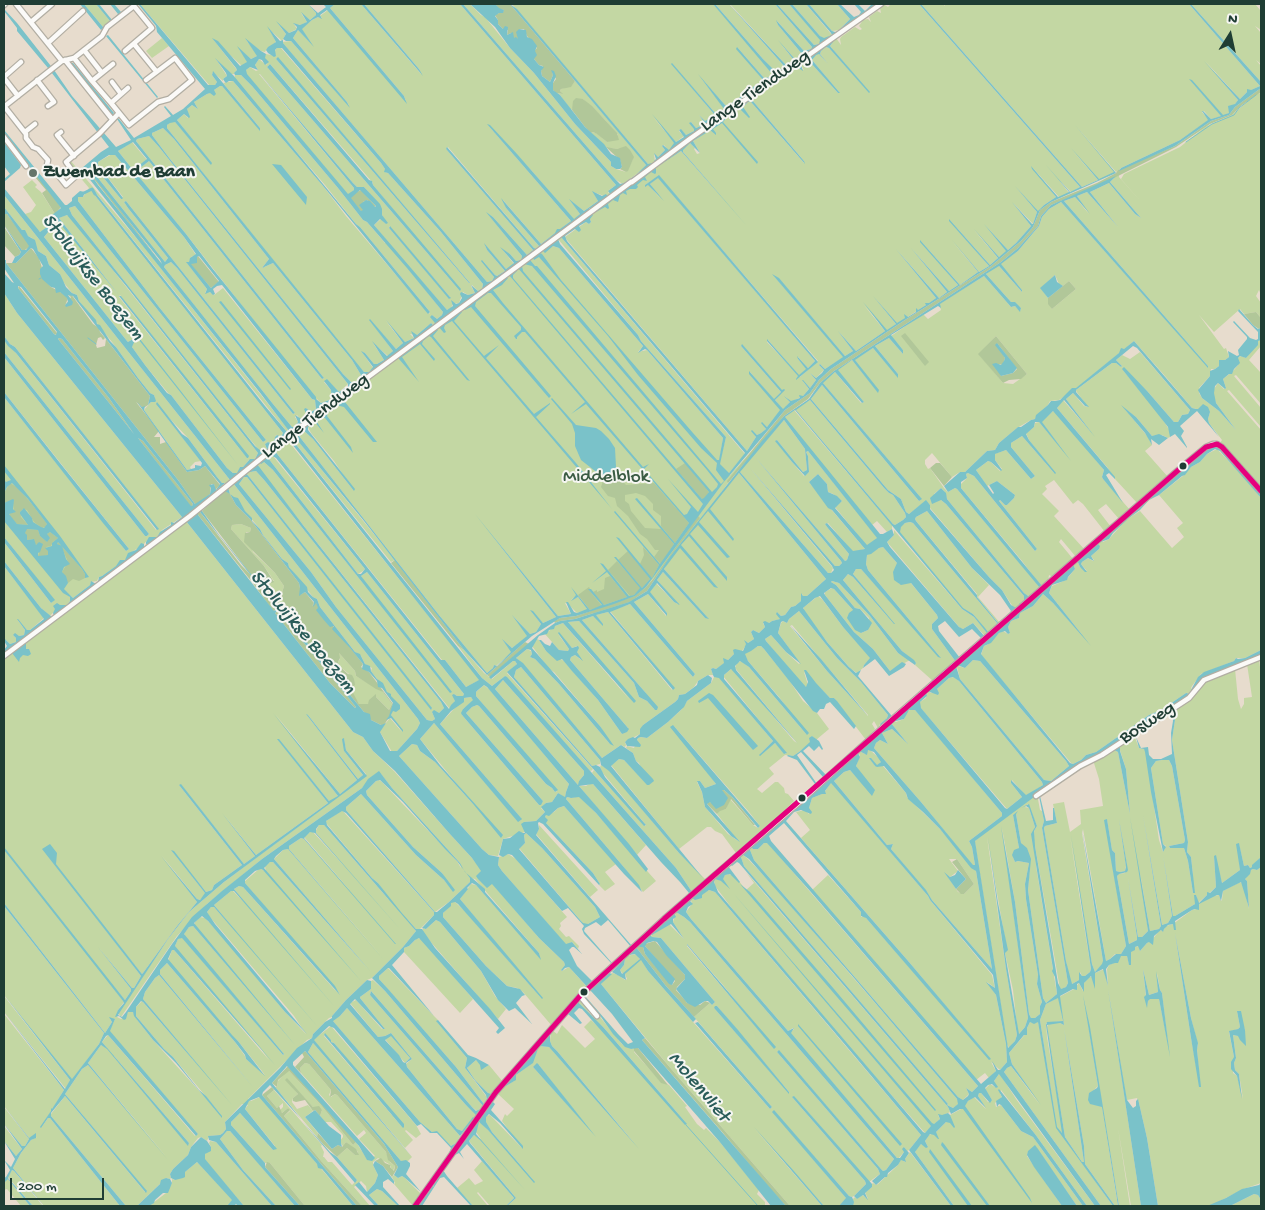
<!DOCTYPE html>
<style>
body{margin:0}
#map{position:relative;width:1265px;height:1210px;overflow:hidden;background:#e7dccd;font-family:"Gochi Hand",sans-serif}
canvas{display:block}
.frame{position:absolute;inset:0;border:5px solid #1f3d34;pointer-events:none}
.north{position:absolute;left:1205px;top:10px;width:50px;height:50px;-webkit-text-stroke:4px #f6f6f2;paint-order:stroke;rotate:10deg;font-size:14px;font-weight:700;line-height:20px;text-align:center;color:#1f3d34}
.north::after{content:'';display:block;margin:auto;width:18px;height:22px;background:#1f3d34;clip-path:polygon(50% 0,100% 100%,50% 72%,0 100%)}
.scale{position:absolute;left:10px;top:1178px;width:94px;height:22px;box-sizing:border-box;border:2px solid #1f3d34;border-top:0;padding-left:6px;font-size:15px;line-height:18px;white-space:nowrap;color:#1f3d34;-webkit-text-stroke:4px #f6f6f2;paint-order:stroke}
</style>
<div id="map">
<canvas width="1265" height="1210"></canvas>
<div class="frame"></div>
<div class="north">N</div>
<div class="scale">200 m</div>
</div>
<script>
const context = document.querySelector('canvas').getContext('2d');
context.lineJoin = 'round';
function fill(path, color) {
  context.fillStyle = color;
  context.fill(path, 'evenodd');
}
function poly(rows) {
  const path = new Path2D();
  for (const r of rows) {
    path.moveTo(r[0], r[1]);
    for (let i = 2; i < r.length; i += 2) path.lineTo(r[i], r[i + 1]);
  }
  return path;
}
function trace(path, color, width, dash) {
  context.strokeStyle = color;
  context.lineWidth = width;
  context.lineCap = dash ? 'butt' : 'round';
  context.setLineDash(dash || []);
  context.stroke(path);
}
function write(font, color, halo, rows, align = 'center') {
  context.font = font + ' "Gochi Hand",sans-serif';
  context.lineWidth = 4;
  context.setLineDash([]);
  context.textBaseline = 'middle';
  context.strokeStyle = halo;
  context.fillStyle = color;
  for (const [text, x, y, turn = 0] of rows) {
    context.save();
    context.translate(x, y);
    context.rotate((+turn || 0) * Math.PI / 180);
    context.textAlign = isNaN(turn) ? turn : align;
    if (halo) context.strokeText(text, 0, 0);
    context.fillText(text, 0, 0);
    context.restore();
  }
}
const green = poly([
 [84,4,96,4,110,21,103,27],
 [140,4,308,4,316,13,316,15,310,20,301,13,307,22,301,25,294,24,297,29,289,33,278,24,286,34,282,41,269,29,276,42,266,50,265,52,261,51,246,40,257,54,257,56,251,59,239,49,248,62,242,66,213,39,237,70,234,74,231,74,216,59,227,76,223,79,223,81,213,72,212,75,217,82,215,85,210,86],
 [335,4,361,4,421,74,419,69,364,4,460,4,616,185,609,190,608,193,635,178,652,164,648,164,512,4,713,4,718,9,773,74,772,77,764,78,737,47,764,81,757,86,754,86,751,90,734,101,729,106,725,105,701,78,725,109,716,114,671,63,714,114,708,121,705,121,699,115,704,122,703,125,696,128,691,122,690,123,695,129,694,131,686,135,680,129,679,131,684,136,676,142,653,117,675,143,669,151,664,145,662,146,665,150,658,157,654,154,655,162,731,106,777,75,860,16,862,16,836,38,841,45,840,39,841,37,855,27,860,30,862,29,859,26,863,20,868,19,871,22,869,17,877,11,881,13,880,8,883,4,888,7,890,5,889,4,919,4,1080,187,1071,192,1059,180,1069,193,1059,197,1032,167,1056,197,1044,205,1038,212,1016,187,1037,212,1033,224,1013,203,1031,226,1016,243,1003,229,1016,243,1008,250,985,225,1007,251,999,257,974,230,998,258,990,265,949,219,989,266,979,272,952,241,978,272,960,285,920,240,958,285,949,291,912,249,947,292,939,298,897,250,936,298,928,304,926,303,926,305,897,324,874,297,896,324,887,331,863,304,885,331,856,351,839,332,853,351,845,356,779,279,774,276,844,357,825,369,820,364,819,365,824,370,816,378,810,373,816,380,810,388,802,380,809,389,803,396,791,402,785,396,790,402,783,410,775,400,784,389,782,391,742,345,741,346,781,392,774,400,750,372,750,374,781,410,767,427,761,422,766,429,761,433,757,435,752,431,756,437,747,451,567,240,565,237,586,222,589,224,591,222,590,219,587,217,561,237,745,454,729,473,730,475,749,454,718,497,739,473,826,579,807,596,803,596,802,594,801,601,795,606,791,607,785,615,781,616,777,612,781,619,772,621,769,623,763,623,765,627,759,633,753,630,751,632,754,639,748,643,745,642,747,644,742,651,734,654,728,660,724,659,725,663,716,669,713,668,711,669,713,675,708,675,698,681,694,687,685,694,679,695,678,699,675,702,643,725,640,734,625,742,626,745,625,747,621,745,602,758,523,664,516,658,527,649,531,651,532,654,530,657,535,659,559,684,610,744,600,726,554,672,549,669,532,646,537,639,539,640,546,651,564,661,598,700,622,734,628,728,570,660,571,657,575,655,581,660,577,652,577,646,572,648,558,634,569,649,568,651,559,650,545,634,555,626,563,623,630,700,568,622,579,621,634,683,639,697,647,701,655,710,645,692,582,620,593,616,603,624,595,615,608,612,672,690,674,688,610,611,630,604,693,677,695,674,634,602,648,594,666,616,667,613,649,592,656,583,674,602,678,604,657,580,663,572,705,618,708,618,664,569,669,561,633,601,593,614,574,591,577,595,571,600,578,597,588,610,577,613,568,604,565,603,571,614,558,616,490,533,556,617,543,623,531,611,541,624,536,632,530,634,513,616,528,636,512,648,503,640,512,652,496,666,494,665,493,668,487,673,439,615,299,436,301,431,295,437,395,560,391,562,290,437,289,442,480,680,466,687,445,660,442,660,274,450,273,456,365,569,363,571,358,574,268,458,264,462,273,470,366,587,361,576,367,572,464,694,463,696,457,696,454,694,455,701,450,709,303,525,259,469,258,465,251,472,256,471,265,481,441,702,444,708,439,713,432,712,435,719,432,721,427,720,336,607,311,572,239,484,244,477,247,477,431,709,432,709,251,479,246,473,233,483,418,719,420,723,417,729,397,751,392,752,380,732,380,730,390,718,402,732,391,715,394,701,371,671,372,668,365,664,361,656,355,652,320,607,317,599,313,597,289,567,288,563,282,559,263,535,260,529,230,494,228,487,195,509,225,484,225,483,222,483,217,477,188,438,156,404,201,461,195,462,190,467,191,469,187,470,144,410,151,402,153,401,155,399,154,395,150,393,138,378,116,347,79,301,77,295,72,293,61,279,60,274,49,265,46,256,38,251,32,238,28,236,22,230,4,207,4,195,230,480,288,433,391,358,473,295,477,295,576,219,591,208,594,208,604,196,593,192,598,201,584,211,571,201,580,214,574,220,531,170,488,125,571,221,541,244,503,200,506,208,539,246,537,249,534,248,448,147,446,149,533,250,527,255,493,217,488,214,522,256,521,260,516,261,510,254,502,249,514,264,506,269,485,245,487,250,505,271,497,276,495,275,482,260,494,277,492,281,487,282,282,42,291,41,349,106,347,102,293,38,298,30,311,43,301,29,312,20,318,17,322,18,320,16,328,10,406,101,404,96,330,8],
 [833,42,830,46,869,92,829,48,826,47,821,51,820,54,828,64,819,54,816,54,812,60,839,92,838,93,809,61,804,62,801,65,804,70,797,67,783,76],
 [752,100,804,161,804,163,751,102,748,102,743,107,743,108,736,111,737,107],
 [699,133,705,133,693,141,700,153,697,154,694,149,695,148,690,143,682,150,683,152,725,201,681,151,670,158],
 [659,176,818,361,800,377,767,342,768,340,799,376,807,369,798,359,798,357,808,368,815,361,658,177,650,184,660,198,648,184,645,185],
 [558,239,638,335,641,341,726,437,719,464,723,438,647,350,638,352,643,346,559,248,553,246,543,250],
 [308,427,311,433,334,461,354,491,313,439,303,430],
 [463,4,470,4,481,15,485,17,510,48,534,73,575,124,611,162,611,166,616,169,626,172,633,159,623,148,617,149,607,148,591,133,593,132,598,134,607,142,618,135,603,118,583,99,571,110,560,95,556,93,562,94,560,91,561,89,572,85,575,81,640,157,646,165,642,170,623,184,616,180],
 [715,4,729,4,783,65,781,70,777,73,770,67],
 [730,4,775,4,812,47,811,49,804,51,777,21,778,25,802,54,796,59,794,58,781,44,793,59,792,62,786,65],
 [777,4,789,4,821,40,819,44,814,45],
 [792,4,806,4,832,35,824,39,820,36],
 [809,4,837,4,850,19,840,29,840,30,832,31],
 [921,4,943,4,945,6,945,4,1189,4,1260,86,1247,92,1240,99,1205,61,1238,100,1229,113,1223,116,1190,80,1222,116,1211,119,1204,111,1202,112,1209,120,1180,140,1121,168,1116,172,1076,126,1114,171,1114,173,1099,180,1072,150,1098,180,1082,187],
 [1191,4,1255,4,1261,11,1261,30,1255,26,1261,33,1261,64,1256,60,1261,66,1261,82],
 [162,38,169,46,152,58,146,51],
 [277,48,281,48,381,163,385,169,385,172,388,173,441,232,483,284,482,289,478,291,472,285,471,286,475,293,468,295,463,292,459,303,453,304,451,308,447,310,410,268,408,268,443,312,442,315,437,319,432,315,432,319,436,323,433,325,431,323,417,335,410,334,414,338,405,342,386,321,403,343,396,349,369,319,393,351,388,356,373,343,384,360,377,364,374,364,365,353,362,352,373,368,369,372,364,372,353,360,167,128,167,125,172,121,175,122,211,163,177,120,184,114,188,118,187,109,192,105,198,109,194,102,207,94,214,91,214,90,220,86,222,86,260,130,260,128,223,83,233,81,323,186,346,216,429,314,430,312,360,227,356,224,325,185,234,79,235,75,241,75,252,86,338,188,363,220,367,222,385,243,387,241,374,225,381,219,386,224,382,215,382,211,378,203,364,187,357,187,353,183,260,74,259,74,354,188,354,190,348,195,246,74,246,70,250,67,256,71,258,70,255,65,259,59,266,65,268,62,264,58,266,54,276,56,274,52],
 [278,58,470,283,469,283,276,59],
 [270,64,373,183,373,185,460,291,267,67],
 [389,226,450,297,450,299,389,228],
 [1261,93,1261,295,1259,290,1256,296,1261,303,1261,318,1256,312,1244,314,1240,309,1214,332,1199,315,1224,349,1226,348,1229,357,1225,360,1220,360,1219,366,1215,369,1211,369,1210,376,1199,388,1199,393,1202,398,1219,411,1236,430,1216,403,1214,398,1214,389,1218,383,1224,389,1226,388,1223,379,1233,371,1238,365,1238,358,1241,356,1246,358,1258,341,1261,339,1261,346,1249,360,1261,373,1261,404,1236,375,1234,376,1261,408,1261,427,1229,390,1227,391,1261,430,1261,490,1220,443,1222,440,1209,423,1208,419,1210,412,1192,408,1165,376,1134,341,1077,388,1059,400,1050,401,1048,405,1037,415,1035,419,1031,420,1017,428,999,443,995,450,987,451,965,472,960,472,952,477,932,453,925,460,925,464,928,469,930,468,944,488,948,492,955,488,957,489,1040,587,1030,595,1027,596,1024,593,947,499,944,491,941,488,934,494,937,500,941,500,946,504,1024,596,1024,600,1018,609,1013,607,1002,590,989,577,930,508,930,505,926,501,909,514,906,512,901,499,888,490,811,399,822,385,919,501,921,498,822,382,835,372,861,403,864,402,837,370,852,360,878,392,878,390,854,360,873,348,898,377,898,374,875,346,889,338,903,354,903,350,891,336,923,314,928,319,941,310,939,304,984,276,1011,307,1015,306,1020,311,1021,308,1011,302,986,274,998,265,1022,292,1022,290,1000,264,1018,251,1039,226,1042,217,1049,209,1061,202,1208,367,1208,366,1064,201,1075,197,1089,214,1077,196,1087,192,1118,227,1090,192,1109,183,1135,214,1141,218,1110,182,1116,176,1119,175,1119,177,1142,203,1121,179,1124,174,1180,147,1205,127,1232,115,1256,94],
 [1055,275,1059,284,1063,286,1069,281,1076,289,1052,309,1048,298,1041,288],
 [996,336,1027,374,1013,384,1003,383,979,354],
 [163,128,174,139,269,259,262,268,273,263,352,360,361,375,357,382,351,382,343,374,170,159,152,135,152,133],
 [149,136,159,147,348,384,339,392,327,380,324,382,331,390,332,399,321,403,317,399,316,400,186,234,134,172,149,161,322,379,324,378,136,141,137,139],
 [132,142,147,160,133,170,118,151],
 [112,154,115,155,184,237,196,255,191,257,189,262,187,263,207,289,205,293,210,292,214,295,223,288,312,399,315,400,316,409,311,412,306,408,307,415,303,420,301,420,297,415,295,417,298,422,294,427,292,427,273,404,164,267,165,265,171,262,177,268,293,414,295,413,126,201,124,202,128,208,168,258,165,262,90,168,91,166,93,165,121,199,123,197,98,165,98,162],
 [70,160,144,247,288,429,287,432,95,192,93,193,283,433,281,437,276,435,274,441,270,443,268,442,265,444,267,449,265,451,259,450,239,426,72,215,69,208,75,206,263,442,266,440,159,307,78,201,78,197,83,197,89,188,68,163],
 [32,180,37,185,35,187,41,192,55,214,47,219,46,224,47,227,41,232,37,230,25,214,31,212,36,205,23,187],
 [66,215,69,216,93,245,258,453,255,459,249,460,243,467,240,467,238,473,233,473,227,468,171,395,168,393,145,365,132,347,133,339,128,342,127,341,44,237,49,231,54,230,50,223,56,218,118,294,59,218],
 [120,295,152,335,247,458,119,297],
 [4,293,17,313,182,517,162,530,157,537,150,537,144,544,141,544,138,548,132,552,125,560,102,576,99,577,97,581,91,582,90,585,73,598,64,590,70,597,70,601,67,605,60,605,50,616,41,608,4,561,4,542,51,603,54,600,4,537,4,397,126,551,129,549,4,392,4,357,145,536,147,536,149,534,4,352,4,340,16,353,156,530,158,528,15,347,10,344,4,336],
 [1140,352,1190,410,1188,414,1182,415,1178,422,1174,422,1148,392,1122,369,1158,412,1170,431,1170,437,1168,438,1162,435,1152,436,1136,417,1124,408,1148,437,1152,445,1145,451,1168,477,1138,504,1115,479,1107,467,1057,408,1063,400,1091,432,1066,399,1073,393,1084,406,1088,407,1076,391,1076,390,1112,363,1116,363,1121,367,1122,366,1116,360,1122,355,1130,359],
 [810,400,884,488,889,493,893,495,905,513,906,517,903,520,895,525,893,524,795,409],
 [794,410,892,525,892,529,887,532,877,521,872,525,841,488,784,418],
 [1053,411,1058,414,1104,470,1102,477,1103,479,1130,510,1119,519,1106,504,1098,510,1111,527,1105,532,1083,504,1078,500,1073,504,1054,480,1045,486,1047,489,1042,494,1059,511,1054,516,1085,550,1076,557,1061,539,1059,542,1073,559,1053,577,1049,575,1048,581,1041,586,1022,561,961,488,960,485,967,478,966,474,968,473,974,476,1035,551,1037,549,999,501,1000,500,1005,505,1007,505,1014,498,1015,495,997,481,987,486,976,470,988,461,991,462,1000,471,1002,469,995,460,994,454,1006,450,1031,479,1035,476,1011,447,1011,443,1022,436,1055,474,1029,440,1026,433,1034,427,1035,423,1039,422,1062,449,1041,422],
 [784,420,805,449,807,470,803,472,777,440,776,441,792,462,804,476,809,472,808,456,806,452,808,451,878,538,867,546,835,507,842,501,833,494,828,492,827,484,818,474,809,482,830,508,865,549,853,552,828,523,825,524,827,527,849,554,847,560,845,561,756,458,841,561,842,563,839,566,835,566,750,468,833,568,831,573,828,573,739,471],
 [1217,449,1242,475,1261,498,1261,650,1245,658,1236,658,1234,661,1201,674,1192,686,1191,688,1193,691,1191,694,1186,693,1161,710,1149,715,1096,752,1086,755,1081,760,1073,764,1071,763,981,655,984,646,987,645,999,633,1003,631,1008,634,1010,633,1008,627,1011,621,1019,618,1020,613,1033,606,1043,594,1053,603,1083,636,1049,593,1052,586,1066,580,1075,569,1073,563,1077,560,1080,567,1087,571,1081,564,1082,562,1088,558,1093,561,1094,560,1091,556,1099,549,1097,543,1100,540,1103,542,1109,539,1126,520,1140,511,1172,548,1184,537,1177,528,1183,523,1159,495,1184,475,1191,467,1200,462,1207,454],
 [927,511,972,568,989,585,978,597,1000,623,999,625,986,637,973,623,963,629,960,628,887,542,894,535,894,530,962,609,974,617,988,633,973,614,963,609,899,532,901,526,905,523,910,522,913,523,997,623,992,630,999,624,977,597,977,594,916,521,915,519,916,517],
 [186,521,353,732,363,737,373,751,394,771,449,833,472,858,492,883,539,938,564,962,565,965,561,970,562,971,569,967,588,988,552,1026,523,992,517,988,507,986,486,966,443,917,443,913,450,906,451,902,455,902,466,912,542,999,460,899,471,884,476,885,540,958,539,953,475,879,470,878,470,882,449,902,435,912,346,810,346,807,361,794,416,855,444,880,453,891,442,873,413,847,367,795,366,791,376,781,379,780,382,782,457,861,461,868,460,863,392,788,381,774,374,775,362,788,262,859,207,904,177,936,121,1017,118,1013,168,939,189,912,224,882,332,801,329,801,278,739,328,803,256,855,224,815,255,856,244,864,181,785,179,785,242,865,214,885,212,890,206,892,172,851,206,894,200,900,197,899,162,856,197,902,177,926,143,973,142,974,95,916,141,976,134,988,132,988,99,948,131,989,131,991,125,1000,108,980,124,1002,118,1010,117,1017,121,1019,126,1016,128,1012,133,1012,138,1021,153,1040,222,1116,173,1057,164,1049,136,1016,136,1007,142,1001,203,1071,143,999,145,992,155,978,159,975,253,1087,160,974,160,970,167,963,235,1042,245,1056,246,1059,265,1075,238,1041,232,1036,168,961,172,950,174,950,269,1060,261,1049,176,950,175,946,178,939,182,937,283,1055,284,1054,185,937,184,933,189,927,193,926,206,941,295,1045,194,926,195,922,200,917,205,918,222,936,285,1012,306,1034,294,1016,209,916,207,912,211,907,214,907,234,929,214,905,232,890,247,905,234,889,239,886,243,887,334,989,340,994,244,882,259,869,261,869,266,872,265,866,270,862,273,862,369,970,274,859,283,850,288,849,383,958,289,849,289,846,301,838,304,839,352,893,304,837,310,832,313,832,345,867,315,832,319,825,324,825,389,900,378,883,372,878,326,823,326,821,342,810,434,912,434,915,419,930,416,929,407,919,416,931,403,947,372,978,367,980,346,1000,332,1016,332,1017,329,1018,313,1034,312,1038,307,1040,248,1099,251,1101,260,1097,353,1206,305,1206,270,1163,265,1163,231,1125,231,1122,240,1113,273,1150,275,1146,245,1109,248,1105,242,1104,225,1122,226,1129,223,1133,220,1135,209,1136,207,1141,201,1137,198,1138,191,1147,188,1155,173,1169,170,1174,171,1178,170,1179,166,1178,137,1206,126,1206,51,1116,51,1114,65,1096,145,1192,147,1192,65,1094,82,1069,88,1065,168,1159,88,1063,101,1045,107,1048,102,1042,108,1035,195,1136,198,1134,109,1031,115,1019,110,1019,112,1022,105,1033,4,903,4,654,25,636,28,636,144,549,146,544,149,544],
 [275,714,340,794,357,780,307,715,308,715,358,779,363,775,344,751,344,739,346,750,366,774,365,776,338,796],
 [114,1056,189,1143,188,1145,114,1057],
 [241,524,251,528,250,532,246,532,253,552,275,573,284,586,282,593,278,593,286,605,283,609,271,598,260,584,262,581,274,581,264,566,231,529,232,525],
 [883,547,897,563,899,584,910,582,937,615,938,618,932,624,932,629,956,662,933,681,915,665,916,663,902,651,843,580,848,574,853,577,894,624,853,574,856,569,861,569,941,658,868,570,866,564,867,555,879,548],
 [4,566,44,618,30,630,27,630,17,619,25,630,24,635,19,636,13,635,16,638,16,642,10,644,6,640,4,641],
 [832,581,839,583,870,616,898,653,910,660,890,671,873,649,854,632,825,595,825,592,832,588,834,589,853,610,861,633,868,630,869,618,860,609,855,608,836,585,831,582],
 [818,596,822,599,843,627,871,658,864,665,863,668,857,673,851,669,827,642,803,610,804,607],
 [799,611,837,658,861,682,888,715,887,718,880,724,878,728,874,721,872,724,875,729,866,740,834,698,830,698,804,672,808,685,806,687,803,686,766,641,765,639,771,635,786,652,799,664,800,663,778,633,781,623,783,621,787,623,789,619],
 [792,625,868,715,868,716,827,671,790,626],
 [760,645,764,649,789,680,803,701,817,713,829,729,816,740,812,736,810,743,799,752,793,756,785,755,769,768,774,774,757,789,762,793,775,782,778,782,784,788,785,793,788,794,794,801,766,829,736,853,722,834,715,831,711,827,707,827,679,849,611,765,619,759,624,760,648,785,639,763,636,761,633,753,626,748,627,746,634,748,638,738,641,737,647,738,668,722,681,710,687,701,711,683,714,677,719,677,773,741,760,754,775,743,785,754,786,753,723,676,731,669,735,671,794,741,797,743,735,668,737,663,741,661,749,667,807,735,779,697,748,661,744,654],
 [673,725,749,812,760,826,758,828,753,825,730,799,726,809,720,810,717,814,738,841,728,834,705,807,702,792,697,782,700,781,705,788,716,784],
 [458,646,464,650,484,673,492,679,513,661,515,661,517,664,507,673,593,769,591,771,589,770,505,676,492,686,482,678],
 [339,653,355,671,356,676,383,692,392,704,389,710,376,697,376,695,368,704,359,704,352,694,349,674,339,666,338,662,340,659,338,654],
 [1259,659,1261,675,1261,857,1252,867,1250,868,1248,865,1244,866,1239,844,1240,870,1222,883,1214,856,1216,887,1198,903,1196,895,1195,904,1175,916,1173,916,1163,855,1172,916,1168,923,1162,925,1143,815,1161,926,1159,929,1150,931,1140,873,1148,931,1142,937,1138,937,1128,878,1137,937,1137,940,1129,944,1117,876,1118,874,1125,873,1127,866,1119,819,1126,866,1125,871,1120,872,1116,871,1115,853,1112,850,1107,820,1105,820,1126,946,1121,954,1115,954,1110,959,1106,961,1083,829,1082,833,1103,961,1103,964,1095,972,1092,964,1070,836,1091,969,1090,972,1085,976,1082,976,1080,972,1079,980,1072,984,1070,983,1066,961,1044,828,1045,826,1057,823,1053,804,1064,802,1070,832,1081,824,1080,810,1103,806,1099,779,1093,760,1112,749,1118,752,1130,814,1126,769,1119,747,1134,735,1139,748,1144,749,1146,752,1159,840,1163,852,1166,846,1163,844,1151,768,1156,761,1162,760,1169,760,1172,766,1185,840,1184,843,1169,846,1170,848,1184,848,1188,861,1193,893,1193,875,1191,857,1187,852,1188,842,1172,740,1175,720,1172,711,1205,681,1235,669,1238,699,1241,709,1244,704,1244,698,1252,697,1247,664],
 [973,660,980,661,1066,761,1069,766,1051,781,1044,780,960,679,957,667,958,666,965,668],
 [521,667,600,760,600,764,592,766,514,677,516,670],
 [954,677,959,681,1042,782,1043,785,1026,796,1012,780,1011,783,1022,797,1007,809,919,706,920,702,926,698,928,691,931,693,937,690,937,689,949,678],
 [503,680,584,771,584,775,579,781,580,784,578,785,495,689],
 [484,685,491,691,569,784,566,792,565,798,558,793,552,802,546,803,541,808,545,812,536,821,524,822,525,832,503,839,498,856,489,855,482,849,399,756,412,744,417,745,420,751,435,762,474,805,501,838,420,739,434,723,518,821,521,820,521,818,440,724,464,698,471,697,474,700,463,709,462,715,539,805,543,801,466,713,472,707,477,705,479,706,546,784,552,788,555,792,557,791,476,696,476,692],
 [911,709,915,710,921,716,1002,813,1002,816,969,841,972,847,975,865,973,866,921,802,874,748,876,743,880,740,888,744,882,733,892,729,908,744,891,723,889,724,892,721,896,722,904,719,907,712],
 [868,750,870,750,881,760,881,762,877,766,870,758,875,766,883,766,906,793,907,797,940,829,976,871,992,969,932,900,926,891,891,849,893,844,887,845,834,781,844,772,850,770,873,795,856,766,860,755,858,753,859,751,865,754],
 [949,859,957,859,974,884,964,894,958,892,946,874,950,877,958,871],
 [601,765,609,770,679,853,706,880,692,892,676,868,592,773,594,770,645,826,646,825,602,772,600,767],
 [831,782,928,896,930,900,992,975,995,988,987,982,996,995,1006,1044,1007,1062,1000,1070,991,1062,996,1071,989,1078,985,1073,976,1080,812,890,828,875,861,912,861,917,864,916,866,918,990,1059,909,962,801,838,810,830,796,812,805,810,809,814,809,808,812,798,824,793],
 [591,783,593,784,646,845,637,855,579,786,586,786],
 [1037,794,1040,810,1042,811,1044,821,1042,828,1068,983,1066,987,1062,989,1060,989,1035,846,1034,831,1037,826,1028,804,1025,807,1029,808,1035,827,1034,829,1036,866,1057,994,1046,1003,1043,998,1028,890,1030,865,1021,843,1016,814,1013,815,1019,848,1013,857,1015,862,1018,861,1029,863,1025,884,1026,899,1038,975,1037,984,1042,1002,1040,1006,1040,1014,1035,1018,1031,1018,1029,1014,1015,902,1002,828,1028,1018,1025,1027,1018,1035,1013,990,1005,953,1006,944,987,837,1006,969,1017,1035,1015,1041,1009,1048,1007,1044,975,843,975,841,985,832],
 [579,796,596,813,656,881,643,892,622,865,566,799,567,797,571,798],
 [564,806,616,864,605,872,615,884,605,891,599,885,600,884,593,873,546,823,545,817,546,815,554,812,558,808],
 [539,825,598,890,590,897,536,834,539,829],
 [526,833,542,848,595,907,600,917,588,924,583,924,581,921,519,848,525,843,524,835],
 [767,842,978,1086,972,1092,966,1088,969,1094,963,1100,958,1097,754,860,750,850,746,850,750,846,753,849,758,849,764,843],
 [743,853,743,855,748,859,772,884,889,1019,957,1099,959,1104,953,1108,947,1105,948,1104,744,866,740,854],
 [508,854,516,859,567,917,560,923,561,926,559,929,566,937,569,936,579,946,578,949,572,942,566,945,502,871,498,865,499,857],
 [1261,867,1261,1183,1244,1189,1210,1206,1158,1206,1147,1138,1139,1103,1137,1098,1127,1100,1126,1097,1108,988,1141,1206,1131,1206,1118,1128,1130,1206,1119,1206,1084,998,1098,1086,1094,1090,1092,1104,1102,1106,1118,1206,1115,1206,1085,1164,1084,1146,1064,1028,1084,1162,1082,1162,1065,1137,1047,1027,1049,1023,1060,1023,1064,1025,1060,1003,1063,1021,1046,1023,1047,1037,1063,1131,1062,1133,1060,1132,1113,1206,1101,1206,1004,1072,1007,1068,1011,1066,1040,1105,1012,1064,1009,1053,1027,1032,1027,1028,1030,1022,1035,1023,1038,1021,1056,1122,1040,1020,1046,1004,1074,989,1079,983,1083,991,1084,983,1089,977,1092,977,1095,984,1095,973,1102,970,1104,970,1108,986,1107,969,1109,965,1118,961,1120,956,1127,956,1129,964,1131,962,1131,951,1135,947,1139,946,1140,951,1147,943,1152,940,1159,931,1162,930,1162,932,1166,926,1173,924,1192,910,1196,909,1198,904,1213,896,1219,895,1221,901,1222,900,1223,891,1240,882,1243,884,1249,909,1247,881,1245,879,1251,870,1253,869,1257,870],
 [1175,933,1191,1018,1198,1045,1197,1049,1200,1087,1191,1038],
 [1143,969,1149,995,1158,992,1157,973,1160,990,1162,993,1168,1044,1159,999,1150,998,1148,1001,1147,1006],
 [1237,1011,1245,1030,1238,1036,1233,1035,1236,1058,1234,1063,1235,1070,1239,1074,1243,1099,1237,1076,1233,1073,1234,1057,1229,1032,1238,1029,1240,1027],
 [746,872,948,1107,950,1112,942,1116,938,1115,940,1119,925,1133,856,1055,734,911,715,886,714,880,715,878,721,881,725,875,729,874,735,876,746,890,754,883],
 [709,890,715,892,921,1135,909,1150,907,1151,904,1147,904,1152,898,1159,790,1033,794,1029,793,1028,788,1031,691,919,686,912,692,904,691,900],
 [4,906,104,1033,99,1044,72,1080,4,995],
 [676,912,684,917,690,922,894,1159,886,1170,883,1171,881,1169,779,1051,777,1052,878,1169,880,1174,869,1182,798,1101,792,1097,865,1181,866,1184,854,1196,852,1197,849,1196,774,1111,773,1112,847,1199,839,1206,824,1206,754,1128,822,1206,790,1206,673,1071,601,984,610,974,613,973,618,975,625,980,627,979,625,974,627,971,623,974,620,970,624,965,625,959,627,956,636,954,640,959,639,960,641,959,643,962,648,971,770,1109,772,1107,694,1017,710,1003,712,1005,715,1002,661,938,651,937,652,935,669,924,684,939,673,922],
 [687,944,723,985,774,1048,687,946],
 [717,1006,789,1092,789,1093,714,1008],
 [436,920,440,922,481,971,495,996,506,1009,498,1019,422,932,423,928,426,929],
 [417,938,422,939,473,999,460,1013,404,952,404,948,409,946],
 [388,968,434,1016,438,1020,437,1022,467,1058,465,1068,486,1096,487,1100,484,1104,456,1067,379,979,379,976],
 [373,980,385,991,483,1106,477,1111,472,1107,371,991,370,995,465,1104,477,1115,463,1135,462,1134,474,1117,462,1131,457,1129,407,1067,406,1064,412,1059,391,1033,385,1036,378,1037,350,1003,356,1000,382,1029,385,1029,360,998,360,997,371,989,371,981],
 [4,996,70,1080,66,1089,4,1012],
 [583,996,622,1044,631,1049,634,1048,634,1052,661,1082,669,1085,687,1106,685,1107,697,1124,704,1130,706,1128,719,1141,759,1190,757,1194,765,1202,765,1206,507,1206,516,1198,469,1141,474,1135,481,1139,476,1132,478,1123,481,1122,535,1182,492,1132,485,1121,486,1116,490,1115,522,1148,502,1121,505,1114,507,1116,514,1109,497,1093,504,1084,506,1086,514,1081,516,1075,531,1064,539,1046,549,1047,551,1049,635,1144,557,1051,552,1046,550,1041,551,1032,552,1030,557,1034,562,1025,585,1048,595,1039,584,1027,591,1020,600,1028,687,1124,604,1028,595,1020,579,1003,576,1003,579,1001,586,1004,590,1009,588,1011,593,1017,597,1014],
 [539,1065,552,1082,585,1124,533,1067],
 [347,1008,460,1136,456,1143,451,1146,437,1132,432,1132,420,1122,332,1020,340,1016],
 [4,1014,64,1090,41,1128,48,1118,50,1118,120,1206,44,1206,13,1168,21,1153,31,1140,37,1137,29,1138,4,1106],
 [331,1026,416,1125,421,1134,416,1138,406,1130,405,1131,413,1140,405,1148,313,1040],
 [324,1034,331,1040,331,1042,334,1043,403,1128,324,1036],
 [391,1035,410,1058,405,1063,385,1039],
 [313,1043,412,1157,408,1161,401,1161,308,1052],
 [476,1060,484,1068,489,1065,503,1082,492,1094,488,1093,475,1080,467,1068],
 [305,1063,309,1064,331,1090,329,1095,331,1097,335,1094,337,1095,386,1152,390,1162,395,1166,393,1171,389,1164,378,1158,373,1162,373,1165,378,1175,375,1183,367,1192,366,1186,361,1181,354,1187,370,1206,362,1206,322,1162,284,1116,290,1111,288,1108,282,1113,280,1110,283,1107,283,1103,277,1108,267,1096,274,1090,322,1145,321,1146,324,1152,323,1157,324,1157,328,1162,332,1162,352,1185,357,1180,337,1157,347,1148,355,1155,358,1155,358,1152,346,1142,343,1146,342,1145,340,1141,343,1137,343,1135,331,1122,325,1122,320,1116,322,1110,313,1107,288,1081,298,1094,293,1098,292,1102,297,1109,308,1105,313,1111,305,1117,318,1133,317,1137,275,1087,277,1087,278,1081,288,1070,321,1105,353,1145,356,1142,367,1159,375,1156,359,1139,366,1133,364,1130,357,1136,301,1073,300,1068],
 [999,1074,1000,1074,1016,1099,1095,1206,1087,1206,1035,1134,1001,1090,1000,1094,1002,1097,995,1103,996,1107,1001,1105,1021,1131,1033,1137,1083,1206,1077,1206,1035,1146,1028,1152,1027,1156,1062,1206,954,1206,915,1152,916,1150,921,1144,928,1147,925,1141,929,1135,936,1132,946,1122,950,1120,950,1115,961,1109,968,1101,974,1097,986,1109,978,1096,979,1093,981,1093,988,1102,992,1100,985,1089,990,1084,997,1088,994,1081],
 [4,1107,29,1139,25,1146,22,1146,4,1124],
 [4,1126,22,1149,16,1156,4,1141],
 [227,1131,230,1131,253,1157,295,1206,276,1206,243,1170,220,1139],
 [210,1141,216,1142,272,1206,244,1206,204,1159,205,1154,211,1147,209,1143],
 [910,1152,951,1206,853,1206,853,1199,855,1197,857,1199,862,1195,868,1199,865,1192,872,1187,872,1184,873,1183,876,1185,878,1184,898,1165,901,1159,905,1162,905,1159],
 [482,1161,514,1198,506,1206,490,1206,478,1192,477,1193,488,1206,473,1206,457,1188,469,1178,475,1185,483,1181,474,1170],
 [197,1162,233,1200,227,1206,149,1206,166,1193,172,1183,172,1179,175,1180],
 [12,1170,14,1171,43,1206,33,1206,8,1177],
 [394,1175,398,1178,402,1176,405,1178,420,1193,413,1206,394,1184,395,1183,392,1177],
 [7,1179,8,1179,30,1206,21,1206,7,1189,4,1190,4,1183],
 [377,1189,382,1191,398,1206,379,1206,369,1195],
 [1254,1194,1258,1195,1261,1200,1261,1204,1258,1206,1230,1206]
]);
const forest = poly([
 [495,4,510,4,575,81,571,87,561,89,560,91,563,94,556,93,553,90,553,83,556,79,552,72,553,75,550,82,542,76,541,71,543,66,539,65,534,59,534,51,537,48,527,36,524,29,519,29,519,39,517,39,513,38,511,33,507,35,508,30,504,30,498,24,498,20,495,15,499,13,502,13,504,10,499,9],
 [1261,88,1261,92,1242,105,1232,115,1210,124,1176,147,1104,183,1051,205,1041,216,1038,226,1018,248,1001,262,834,371,820,383,808,399,784,416,728,483,727,481,785,410,810,393,819,380,831,369,905,320,991,266,1021,241,1033,227,1040,210,1051,202,1097,183,1116,173,1118,170,1175,146,1211,121,1229,115,1235,107],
 [576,98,583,99,592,106,617,133,619,140,607,142,597,134,593,132,591,133,585,127,572,110,573,101],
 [626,146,630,150,634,157,628,171,626,172,620,169,622,167,620,160,606,147,617,149],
 [86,169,101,185,162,264,130,225],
 [37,175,61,207,55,214,42,193,46,190,35,177],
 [361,190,376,206,374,207,367,200,363,202,377,209,379,209,370,222,348,196],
 [4,214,7,214,29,244,29,247,25,250,22,250,4,225],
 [4,227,21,252,19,255,15,257,4,245],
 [31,248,39,258,46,281,51,287,62,293,68,298,65,306,71,297,67,294,71,294,93,324,99,328,100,332,105,338,103,340,101,337,98,338,96,345,97,348,105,346,106,339,150,396,148,405,145,407,142,407,136,402,159,431,154,437,160,437,160,444,166,442,187,472,199,470,205,466,220,485,215,490,214,484,211,484,210,494,198,504,195,504,178,480,6,263,16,263],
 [198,256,219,282,211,288,190,264],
 [1069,281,1076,289,1052,309,1048,304,1048,298],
 [19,286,57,333,57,335,54,334,18,288],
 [1256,312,1261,318,1261,328,1259,329,1253,325,1244,314],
 [905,333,929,362,925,366,901,336],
 [996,336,1027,374,1021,379,1009,380,1003,383,978,354],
 [997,343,1017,369,1013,373,1001,376,998,364,1003,365,1005,358],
 [59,338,62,339,109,398,134,434,58,339],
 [138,438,143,441,193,504,192,506,191,507],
 [685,463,709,492,704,499,702,499,676,469],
 [936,463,940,463,952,477,944,486,930,468],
 [614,476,619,477,626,485,654,483,689,523,675,543,661,526,661,516,653,510,653,504,645,496,636,493,625,495,625,501,629,504,631,511,645,528,661,529,674,544,661,564,654,557,659,550,655,550,647,539,640,534,628,516,617,506,615,498,608,496,601,487,604,478,609,480],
 [10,483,17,487,31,503,47,524,45,527,42,528,34,522,27,510,23,509,20,512,21,517,28,525,17,524,9,516,10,513,14,511,13,503,14,500,4,503,4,493],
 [225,490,230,494,236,505,250,519,299,583,300,588,304,587,306,591,302,592,301,589,300,595,305,592,314,603,312,606,316,602,319,609,317,610,334,627,363,664,361,667,369,672,393,704,390,716,384,725,381,725,371,720,364,712,282,612,282,607,278,607,254,577,265,595,274,604,276,610,273,611,252,582,198,515,198,513,200,512,241,565,252,576,202,511],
 [241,524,251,528,250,532,245,533,244,542,275,573,284,586,282,593,277,593,286,605,283,609,271,598,260,584,262,581,272,583,274,582,264,566,231,529,232,525],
 [339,653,355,671,356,676,376,689,383,692,392,704,389,710,376,697,376,694,369,700,368,704,359,704,352,691,351,688,355,685,354,679,352,675,348,674,339,666,338,662,340,658],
 [698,516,700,518,669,558,647,591,629,602,575,619,560,621,555,623,554,621,560,618,576,616,635,596,646,587,653,579],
 [26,529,38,530,40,536,47,542,47,534,50,532,58,538,53,542,51,546,46,547,49,553,48,555,41,557,38,556,41,546,34,544,33,539,27,540,25,533],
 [58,542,82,569,85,574,85,578,79,581,73,579,68,583,67,582,62,572,68,562,62,548,57,544],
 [643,547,659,565,652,578,640,564,644,555],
 [628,551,650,579,642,588,618,560],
 [395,560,464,650,458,646,391,563],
 [617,561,641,588,634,595,630,596,608,570],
 [610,576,627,597,604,605,593,592,597,590,597,592,604,589,605,578],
 [589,587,590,589,589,590,602,606,590,610,578,595],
 [278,611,356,707,355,708,330,683,275,613],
 [525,642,529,644,490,677,487,675],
 [722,790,724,790,733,798,755,825,753,825,731,799,726,809,720,811,717,814,707,804,708,802,724,803],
 [957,859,974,884,964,894,961,894,956,889,966,879,952,862],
 [655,941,685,975,685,979,677,987,676,990,685,1000,687,1003,700,1005,705,1001,710,1003,694,1017,666,986,636,947,638,945,643,947,645,954,672,985,675,981,645,946,645,944],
 [645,1038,673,1071,790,1206,786,1206,771,1190,723,1133,642,1040],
 [634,1048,638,1048,668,1085,661,1083,634,1051],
 [305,1051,384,1144,398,1167,392,1177,383,1166,375,1161,381,1158,385,1163,390,1165,390,1167,394,1171,395,1166,388,1160,386,1152,337,1095,335,1094,330,1097,331,1090,309,1064,305,1063,300,1068,301,1073,295,1067,304,1057,302,1053],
 [288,1066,356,1142,353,1145,321,1105,289,1071,278,1080,277,1087,272,1083],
 [287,1078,313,1107,319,1106,322,1110,320,1116,315,1110,313,1111,305,1100,296,1102,293,1101,293,1098,298,1094,285,1080],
 [272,1087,274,1090,267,1096,277,1108,279,1106,282,1113,288,1108,290,1110,284,1116,322,1162,362,1206,357,1206,262,1095],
 [318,1133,332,1149,338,1145,342,1147,346,1142,356,1149,359,1155,355,1155,347,1148,337,1157,323,1144,317,1137],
 [267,1162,270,1163,305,1206,300,1206,265,1167]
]);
const water = poly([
 [80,4,84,4,103,27,110,21,96,4,99,4,112,20,118,14,110,4,114,4,121,12,131,4,133,4,101,30],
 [138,4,140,4,208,85,215,85,217,82,212,75,213,71,260,128,260,131,222,86,220,86,214,90,216,94,214,96,210,93,207,94,194,102,198,109,192,105,187,109,190,117,189,118,184,114,177,120,212,163,211,165,175,122,170,123,167,125,167,128,364,372,369,372,373,367,361,351,365,353,374,364,377,364,384,360,372,341,387,356,393,351,369,320,370,319,396,349,403,343,386,320,405,342,414,338,411,331,417,335,431,323,433,325,435,323,430,317,432,315,437,319,442,315,443,312,407,268,367,222,363,220,338,188,252,86,241,75,235,75,234,73,237,70,236,68,212,38,218,41,240,66,247,62,237,46,251,59,257,56,245,38,261,51,266,54,265,58,269,62,265,65,262,60,259,59,255,65,258,70,250,67,246,70,247,74,348,194,354,190,354,188,259,73,353,183,357,187,364,187,380,204,382,209,382,215,388,223,386,224,380,219,374,225,447,310,453,306,451,300,456,304,459,303,462,298,460,294,461,292,468,295,475,293,471,285,478,291,482,289,483,284,441,232,388,173,384,172,385,169,381,163,282,48,277,48,275,50,276,56,274,57,268,53,266,50,268,47,276,42,267,26,280,41,283,40,283,43,487,282,492,281,494,277,481,261,482,260,495,275,497,276,505,271,487,250,484,243,506,269,514,263,500,247,510,254,516,261,521,260,522,256,486,212,493,217,527,255,533,250,446,149,447,147,534,248,537,249,539,246,506,208,501,198,541,244,555,233,557,229,560,229,571,221,487,124,490,125,517,154,574,219,580,214,569,199,584,211,598,201,592,191,602,196,606,194,608,197,594,208,590,208,589,209,591,211,579,219,574,220,574,223,477,295,474,295,289,433,238,476,230,480,4,195,4,188,40,232,47,227,46,224,47,219,61,208,4,134,4,130,65,205,67,205,72,201,72,198,80,191,85,192,83,197,78,197,78,201,159,307,266,440,263,442,75,206,69,208,72,215,255,446,261,451,265,451,267,449,265,444,268,442,270,443,274,442,275,437,277,435,281,437,283,433,93,193,94,191,265,406,287,432,289,431,261,394,83,171,82,168,101,152,109,147,48,68,17,31,17,28,4,11,5,10,17,23,54,70,72,96,116,147,131,140,117,119,119,119,134,138,171,116,164,107,165,106,173,115,183,109,205,89,157,32,156,26],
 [163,128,174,139,269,259,262,268,273,263,352,360,361,375,357,382,351,382,343,374,170,159,152,135,152,133],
 [149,136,159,147,348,384,348,386,339,392,327,379,324,381,331,390,332,399,321,403,316,399,316,397,212,268,186,234,135,172,149,161,322,379,324,378,136,141,137,139],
 [133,142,147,159,133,170,118,151],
 [109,155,115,155,184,237,196,254,190,258,189,262,186,262,207,289,205,294,210,292,213,295,215,294,213,289,217,286,222,285,312,399,315,400,316,409,311,412,306,408,304,409,307,415,303,420,295,415,298,422,294,427,292,427,273,404,188,297,164,267,165,265,171,262,177,268,293,414,295,413,126,201,124,202,128,208,168,258,165,262,90,168,91,166,93,165,121,199,122,199,123,198,98,165,98,162],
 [87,169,160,260,162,264,98,185],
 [360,190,376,206,375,207,370,201,366,200,359,205,363,210,361,211,351,198],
 [67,215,127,287,258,453,255,459,250,459,243,467,240,467,237,473,233,473,227,468,171,395,167,393,145,365,132,347,135,340,133,339,128,342,127,341,44,237,49,231,54,232,50,223,56,219,118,294,59,218],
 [199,256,219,281,211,288,191,264,197,263,197,257],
 [308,4,318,13,326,7,323,4,330,5,335,4,330,8,404,96,407,104,327,10,320,15,322,19,318,17,312,20,302,29,314,47,298,30,293,38,347,102,350,108,291,41,286,41,283,39,286,34,276,21,289,33,296,30,297,27,293,23,300,25,307,22,301,12,310,20,316,15,316,13],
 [361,4,364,4,419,69,423,76],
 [460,4,463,4,616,180,620,184,624,183,636,175,646,165,510,4,517,9,648,164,652,163,652,164,611,195,608,191,616,185],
 [470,4,495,4,499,8,504,10,503,13,499,13,495,16,498,20,498,24,503,29,505,26,508,27,507,35,513,32,514,38,516,37,518,39,516,32,519,29,526,30,527,37,532,39,537,46,535,51,537,55,534,59,539,65,544,67,541,71,542,76,550,82,553,75,551,70,554,71,556,76,553,83,553,90,560,95,585,127,604,144,611,154,620,158,622,167,620,169,616,169,611,166,611,162,575,124,534,73,510,48,495,27],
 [713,4,715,4,763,59,777,73,783,68,783,65,729,4,786,65,792,62,793,59,778,40,794,58,796,59,802,54,778,25,776,20,804,51,811,49,812,47,775,4,777,4,814,45,819,44,820,40,789,4,792,4,820,36,824,38,832,35,831,33,806,4,809,4,832,31,835,32,840,31,840,29,850,19,837,4,840,4,854,17,859,15,861,12,854,4,858,4,865,11,872,4,878,4,841,31,731,106,655,162,654,161,656,159,654,153,658,157,665,150,662,146,663,145,669,150,674,143,652,114,676,142,684,137,679,130,681,129,686,135,694,131,694,129,689,123,691,122,696,128,703,125,704,122,699,115,705,121,714,116,714,114,671,64,672,63,716,114,724,109,698,74,725,105,729,106,734,101,742,96,743,93,751,90,754,86,757,86,764,81,736,49,737,47,764,78,772,77,773,75],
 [919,4,921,4,1082,187,1098,180,1071,148,1099,179,1114,172,1075,125,1116,173,1051,202,1040,210,1033,227,1021,241,991,266,905,320,831,369,819,380,810,393,785,410,759,441,723,483,646,587,635,596,614,604,576,616,560,618,532,636,487,675,464,650,364,521,293,435,301,431,299,436,439,615,487,673,493,668,494,665,497,666,511,652,502,639,512,648,527,636,512,615,530,634,536,632,541,624,530,610,533,611,543,623,556,617,475,514,558,616,571,614,566,602,568,602,574,612,577,613,587,609,578,597,571,601,576,595,571,587,590,610,602,605,588,589,591,589,604,605,627,597,607,572,592,583,606,571,600,563,603,564,629,596,634,595,640,588,614,557,616,557,642,588,650,579,616,537,619,538,652,578,659,565,614,512,615,511,660,564,674,544,635,499,637,498,675,543,689,523,586,404,571,414,585,402,525,332,522,332,517,337,517,339,516,339,514,336,521,330,521,327,491,293,488,293,476,302,475,306,551,396,549,398,471,307,465,310,463,309,506,278,508,278,502,285,493,290,503,303,643,467,649,464,644,469,684,515,687,514,691,507,668,479,698,512,703,504,509,275,516,270,517,271,513,275,513,278,676,469,702,499,704,498,709,492,518,268,522,266,523,271,712,492,717,487,718,484,707,470,532,266,524,264,530,260,535,266,537,266,721,484,724,481,716,470,717,463,701,448,638,375,608,336,539,257,534,260,533,258,540,253,542,254,561,280,693,433,717,460,719,460,723,438,647,350,645,349,638,353,643,346,559,248,553,246,545,253,543,251,558,239,560,244,638,335,641,341,726,437,720,464,729,473,745,453,561,237,592,213,593,215,590,219,591,222,589,224,586,222,579,226,581,230,579,232,575,229,565,236,567,241,747,451,756,437,751,431,752,430,757,435,761,433,766,429,761,423,762,422,767,427,780,410,749,374,749,371,774,399,781,392,741,346,742,344,782,390,784,389,785,390,775,400,783,409,790,402,784,396,791,401,800,398,799,395,803,396,809,389,802,380,803,380,810,388,816,380,810,373,816,378,822,373,824,370,819,365,820,364,825,369,843,357,772,274,779,278,845,356,853,351,838,331,856,351,885,331,863,302,887,330,896,324,873,296,897,323,905,318,904,314,908,317,916,312,916,308,918,310,926,305,925,303,929,303,936,298,896,249,939,298,947,292,911,248,949,291,958,285,920,242,920,240,960,285,978,272,952,240,979,272,989,266,949,221,949,219,990,265,998,258,974,229,999,257,1006,251,984,224,1008,250,1016,243,995,219,1016,243,1031,226,1012,202,1032,224,1033,224,1037,212,1015,186,1038,211,1044,205,1056,197,1032,169,1031,166,1058,197,1069,192,1046,165,1070,192,1080,187],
 [1189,4,1191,4,1261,82,1261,88,1235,107,1229,115,1211,121,1175,146,1119,171,1121,168,1180,140,1208,120,1202,111,1203,111,1211,119,1221,116,1189,79,1192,80,1223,115,1229,113,1228,106,1235,104,1238,100,1204,61,1240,99,1247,92,1247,89,1251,90,1260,86],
 [108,35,158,97,157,98,106,36],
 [832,40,833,42,830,46,870,92,869,93,829,48,826,47,821,51,820,54,828,64,819,54,816,55,812,60,840,93,838,93,809,61,804,62,801,65,803,71,797,67,783,76,783,75],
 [278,57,470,283,469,283,276,59],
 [215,58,233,75,356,224,360,227,430,312,428,314,323,186,233,81,229,81,226,83,225,82,223,79,227,76,226,73],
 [71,63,73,63,114,113,112,115],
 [270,64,369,180,372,181,373,185,461,289,460,291,267,67],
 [755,95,756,96,752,100,804,161,805,164,751,102,748,102,743,107,750,117,749,118,740,109,735,110,737,107],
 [730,112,734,112,734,115,728,116,723,122,758,162,757,164,722,123,713,129,716,133,716,135,710,130,708,131,708,129],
 [705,131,706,133,693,141,700,153,690,143,683,150,683,152,746,225,681,151,660,165,657,165],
 [4,142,21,165,20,168,4,182,4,179,10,174,4,166],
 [272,164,281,165,307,197,306,205],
 [654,167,656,167,656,173,655,174,651,172,645,177,647,181,643,180,637,185,638,187,636,189,630,189,626,191,627,195,623,193,620,195,618,202,613,200,608,204,609,208,608,209,605,207,596,212,595,211],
 [659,175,818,362,796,380,796,379,798,376,767,341,767,339,799,375,806,369,798,359,797,356,808,368,815,361,658,178,650,184,664,201,648,185,645,187,645,185],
 [1116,176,1110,182,1141,218,1135,214,1109,183,1090,192,1118,227,1087,192,1077,196,1090,214,1075,197,1064,201,1208,366,1208,368,1061,202,1049,209,1042,217,1039,226,1018,251,1001,264,1022,290,1022,292,999,266,986,274,1011,302,1015,302,1021,308,1020,312,1015,306,1011,307,984,276,940,304,941,308,938,306,891,335,903,350,903,354,889,338,875,346,898,374,898,378,873,348,855,360,879,390,878,393,852,360,838,370,864,402,862,403,835,372,823,383,922,499,919,501,822,385,811,399,888,490,901,499,906,512,909,514,926,500,930,505,930,509,989,577,1002,590,1011,605,1018,609,1009,614,1011,611,1000,595,972,568,927,511,916,517,915,519,916,521,977,595,977,597,999,624,992,630,997,623,913,523,910,522,905,523,901,527,900,532,963,608,973,614,985,628,988,632,987,633,974,617,962,609,795,410,785,417,880,534,883,534,892,529,894,535,887,542,890,547,959,627,963,629,973,623,985,637,982,639,972,629,959,637,945,621,938,626,939,631,960,658,956,662,932,629,932,624,938,618,937,615,911,583,901,585,894,580,893,572,897,563,883,547,879,548,871,554,867,555,866,564,868,570,941,658,938,657,861,569,856,569,853,574,895,624,894,624,853,577,848,574,843,580,902,651,914,660,916,663,915,665,898,653,870,616,839,583,832,581,831,582,836,585,855,608,860,609,872,623,868,630,861,633,855,630,847,618,849,613,853,610,834,589,831,588,824,593,825,595,854,632,873,649,890,671,902,662,906,664,904,667,889,676,875,659,863,668,864,665,870,658,843,627,820,596,815,598,803,608,827,642,849,667,856,673,861,670,858,676,891,715,891,718,881,726,880,724,887,718,888,715,861,682,837,658,799,611,789,619,787,623,783,621,781,622,778,633,801,664,786,652,771,635,765,639,766,641,806,687,808,682,804,670,806,670,816,683,830,698,834,698,837,701,856,726,854,729,830,702,826,704,824,709,820,709,817,713,813,711,764,649,761,646,758,646,751,651,745,654,748,661,809,733,807,735,749,667,740,661,735,666,736,670,798,744,731,669,724,675,724,679,787,753,784,754,775,743,760,756,759,755,773,741,719,678,714,677,713,675,711,669,713,668,716,669,724,663,723,658,728,660,734,654,733,650,735,649,743,651,746,644,744,640,748,643,754,639,751,632,753,630,759,633,765,627,763,622,765,621,769,623,772,621,780,619,776,614,777,612,781,616,785,615,791,607,795,606,801,601,801,593,803,596,807,596,826,579,739,473,710,509,734,539,733,541,708,511,699,522,730,557,727,558,698,525,690,534,727,577,727,581,689,536,681,545,718,588,714,587,680,548,664,569,709,619,705,618,663,572,657,580,680,605,674,602,657,583,650,592,667,613,667,616,648,594,634,602,695,674,693,677,630,604,610,612,675,688,673,690,608,612,596,615,603,624,603,626,593,616,582,620,645,692,658,707,657,710,655,710,647,701,639,697,634,683,579,621,568,622,636,701,634,703,563,623,555,626,554,629,549,630,547,634,539,636,532,648,600,726,614,746,610,744,559,684,535,659,530,657,532,654,531,650,527,649,516,658,523,663,602,758,621,745,633,753,636,761,653,779,654,781,649,785,647,785,624,760,619,759,611,766,703,878,679,853,609,771,601,765,600,760,521,667,516,670,514,677,592,766,596,765,600,767,605,777,646,825,644,826,507,672,517,664,515,661,513,661,491,679,489,677,538,635,555,623,560,621,575,619,629,602,647,591,669,558,761,442,784,416,809,399,820,383,834,371,1001,262,1018,248,1038,226,1041,216,1051,205],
 [810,400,884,488,889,493,893,495,905,513,906,517,903,520,895,525,893,524,796,410],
 [784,420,805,449,807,470,803,472,777,440,775,441,792,462,805,476,809,472,808,456,806,452,808,451,877,538,867,545,835,508,842,501,837,496,828,492,827,484,818,474,809,482,828,508,832,510,865,549,853,551,827,523,825,524,827,527,849,554,847,560,845,561,756,458,841,561,842,563,839,566,835,566,750,468,832,566,834,570,831,573,828,573,740,472],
 [4,207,22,230,25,230,28,236,35,240,38,251,46,256,49,265,60,274,66,287,72,293,77,295,79,301,96,320,97,324,100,325,110,341,116,347,138,378,150,393,154,395,156,401,155,402,151,402,148,405,150,396,73,296,68,295,73,302,72,305,66,307,65,305,68,302,67,298,60,292,56,293,55,288,51,287,42,279,40,274,40,269,43,266,33,249,31,248,16,263,12,263,15,257,19,255,21,252,4,225,22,250,26,250,29,246,7,214,4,214],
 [390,226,450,297,451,298,449,299,389,228],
 [4,260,6,260,6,263,178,480,195,504,210,494,211,488,209,485,214,484,216,490,220,484,205,466,199,470,187,472,137,402,142,407,145,406,144,410,187,470,195,468,195,465,201,466,202,463,156,404,157,402,182,434,188,438,217,477,222,483,225,483,195,509,228,487,230,494,234,497,238,498,245,511,252,518,252,521,260,529,263,535,282,559,288,563,289,567,307,587,308,592,313,597,317,599,320,607,355,652,360,654,365,664,370,666,371,671,377,679,383,683,387,692,391,694,391,696,400,705,400,709,396,712,393,711,391,715,403,730,403,732,391,718,386,720,389,716,393,703,382,688,378,687,377,681,369,672,362,669,363,664,350,648,332,629,334,626,330,627,323,619,316,610,318,608,316,603,313,607,314,602,305,592,299,596,300,588,299,583,250,519,236,505,230,494,225,491,203,509,202,511,219,535,278,607,282,608,282,612,364,712,370,714,371,720,381,725,386,723,380,732,390,751,397,751,417,729,420,723,418,719,233,483,246,473,251,479,432,708,431,710,247,477,244,477,239,484,311,572,336,607,427,720,432,721,435,719,432,712,434,710,439,713,444,708,441,702,265,481,256,471,250,472,249,471,257,464,303,525,449,709,451,705,455,701,452,695,454,694,457,696,463,696,464,694,367,572,361,576,452,692,450,693,273,470,264,462,261,464,259,462,268,458,358,574,361,574,365,569,276,458,269,454,274,450,441,660,445,660,466,687,479,680,296,449,291,443,286,441,290,437,482,678,492,686,505,676,507,677,676,868,692,892,685,898,689,893,680,882,661,862,593,784,579,786,629,844,648,869,646,872,596,813,579,797,571,798,567,797,566,799,639,885,642,892,624,874,564,806,558,808,549,816,546,815,545,817,548,820,546,823,593,873,600,884,599,885,543,824,539,822,538,823,539,829,536,835,632,946,631,947,608,920,601,926,596,922,585,928,584,931,612,963,619,959,612,964,584,934,582,929,584,926,568,908,562,911,512,855,508,854,503,857,499,855,503,839,510,838,519,831,523,833,525,833,521,824,524,822,536,821,545,812,541,807,546,803,552,802,558,793,565,797,566,792,569,784,487,687,484,685,478,690,476,692,476,696,558,790,555,792,552,788,546,784,479,706,477,705,472,707,466,713,543,801,541,805,539,805,462,715,461,713,463,709,473,700,471,697,464,698,464,702,451,711,440,724,522,819,521,820,518,822,434,723,420,739,440,765,503,835,501,838,474,805,435,762,420,751,417,745,412,744,399,756,482,849,489,855,499,857,498,865,502,871,566,944,572,942,582,954,574,947,572,947,569,950,577,966,593,982,609,973,612,974,601,984,645,1038,642,1040,786,1206,771,1206,719,1141,638,1048,631,1049,625,1047,613,1034,601,1017,583,996,587,992,585,996,618,1034,628,1044,633,1042,612,1014,569,967,565,968,562,971,561,970,565,965,564,962,539,938,492,884,487,888,478,879,476,876,481,871,472,858,449,833,395,771,373,751,363,737,353,732,186,521,149,545,146,544,146,542,149,537,157,537,160,532,171,525,171,522,174,523,182,517,17,313,4,293,4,273,12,282,14,283,4,268],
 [18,286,21,287,57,332,56,335,54,334,18,288],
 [59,338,62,339,109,398,134,434,58,339],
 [138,438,143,441,193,504,192,506,191,506],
 [200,512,274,604,276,609,274,611,198,515,198,513],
 [278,611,356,707,355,708,330,683,275,613],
 [503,680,584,771,584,775,579,781,578,785,495,689],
 [526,833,542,848,595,907,600,917,588,924,583,923,581,921,519,849,525,843,524,835],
 [1055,275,1057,282,1063,286,1048,298,1040,288],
 [119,296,121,296,249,456,248,458,247,458],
 [221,301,291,389,290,390,219,302],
 [1239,309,1253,325,1258,329,1261,328,1261,340,1258,341,1258,345,1246,358,1240,356,1238,358,1240,363,1234,369,1232,374,1229,374,1223,379,1226,388,1225,389,1218,383,1215,386,1214,393,1216,403,1236,430,1219,411,1202,398,1198,390,1210,376,1210,371,1215,369,1219,366,1219,360,1225,360,1229,357,1228,351,1237,356,1239,355,1238,350,1247,339,1247,337,1233,322,1234,321,1250,338,1256,340,1258,339,1258,332,1238,311],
 [461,310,462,312,454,321,484,356,499,345,486,358,534,414,550,403,550,404,536,417,576,463,612,509,452,321,445,325,444,328,446,332,444,333,439,327],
 [436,329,438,330,433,336,470,381,467,380,431,337,429,336,423,341,422,344,435,359,434,361,420,344,402,357,419,382,399,359,398,357],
 [136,334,180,390,238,465,135,335],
 [4,336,10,344,15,347,159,529,157,530,16,353,8,346,4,340],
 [1134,341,1192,408,1196,409,1198,409,1203,404,1208,407,1210,412,1208,419,1209,423,1219,437,1197,411,1180,426,1184,431,1181,436,1187,447,1187,448,1175,434,1170,437,1168,427,1122,369,1124,367,1148,392,1174,422,1178,422,1182,415,1188,414,1190,410,1137,348,1133,346,1116,360,1122,366,1121,367,1116,363,1112,363,1076,390,1076,392,1089,407,1085,406,1073,393,1066,399,1095,437,1064,400,1057,408,1115,477,1115,479,1109,473,1106,475,1123,503,1103,479,1102,477,1104,470,1053,411,1042,422,1071,461,1039,422,1035,422,1034,427,1026,434,1029,440,1056,473,1055,474,1022,436,1011,443,1011,447,1035,476,1031,479,1006,450,995,454,995,460,1002,470,1001,471,991,462,988,461,976,470,993,494,994,493,989,485,997,481,1015,495,1014,498,1007,505,1005,505,1000,500,999,501,1037,549,1035,551,974,476,968,473,966,474,967,478,961,482,961,488,1042,586,1040,588,957,489,955,488,948,492,944,486,960,472,965,472,987,451,995,450,999,443,1018,427,1021,427,1031,420,1035,419,1036,415,1048,405,1051,401,1055,401,1060,400,1072,388,1076,388,1119,353,1121,348,1124,349],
 [997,343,1017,368,1013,373,1001,376,992,364,996,363,1001,365,1004,361,1005,358,995,345],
 [4,352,149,534,147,536,145,536,4,357],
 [4,392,60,463,129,549,126,551,103,523,4,397],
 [347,395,345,402,377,442,373,442,344,407,336,405,337,401],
 [552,398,576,425,596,428,601,431,609,439,615,448,616,467,620,471,618,475,619,478,614,476,609,480,604,478,581,460,575,446,575,433,572,424,551,399],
 [1121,405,1136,417,1152,436,1159,434,1168,438,1159,445,1151,439,1152,445,1145,433],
 [332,406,333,406,332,409,328,413,327,416,351,447,353,453,325,418,320,418,317,422,324,433,313,420],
 [310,422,312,424,308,427,308,430,355,489,354,491,313,439,302,429],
 [1213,445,1219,446,1222,449,1261,494,1261,498,1220,451,1215,449,1207,454,1200,462,1191,467,1185,475,1182,476,1159,495,1149,500,1140,510,1129,518,1113,533,1109,539,1101,542,1100,540,1202,452],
 [4,465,60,536,89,577,85,578,85,574,82,569,58,542,57,544,62,546,66,559,70,564,64,567,62,572,66,576,68,583,64,589,73,598,90,585,91,581,96,584,54,616,53,613,55,609,53,606,57,603,60,605,67,605,70,601,70,597,63,593,4,521,4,503,13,499,14,500,13,509,16,512,9,514,17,524,28,525,20,514,20,512,24,508,32,518,33,522,41,527,44,528,47,524,28,499,12,483,7,487,4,493,4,480,6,482,11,480,4,471],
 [27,529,38,530,40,536,47,542,50,538,47,534,50,532,58,538,52,543,52,546,45,548,48,551,48,555,38,556,38,553,40,552,43,544,39,542,36,545,34,539,27,540,27,535,25,533],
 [941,488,946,493,947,499,1024,593,1028,596,1037,591,1020,606,1019,604,1024,600,1024,596,946,504,941,500,932,504,930,498],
 [4,537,55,600,51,603,4,542],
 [141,543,144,544,144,549,98,582,99,577,102,576,116,566,120,560,125,560,128,553,136,550],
 [1097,543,1100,546,1099,549,1091,556,1094,561,1088,558,1082,562,1081,564,1087,572,1085,572,1080,567,1077,560],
 [4,561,41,608,52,617,4,654,4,650,7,646,4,641,5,639,10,644,16,642,16,638,13,635,15,633,19,636,24,635,25,630,17,619,18,619,27,630,30,630,44,619,4,566],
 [1073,563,1075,569,1068,577,1067,580,1052,585,1049,593,1091,646,1053,603,1043,594,1033,606,1020,613,1019,618,1011,621,1008,627,1010,633,1008,634,1005,631,999,633,991,643,984,646,981,654,1070,763,1073,764,1081,760,1086,755,1096,752,1149,715,1161,710,1186,693,1191,694,1107,749,1069,771,975,841,1008,1048,1015,1041,1017,1035,1006,969,988,837,998,903,1008,950,1005,953,1019,1034,1025,1027,1028,1018,1001,826,1015,902,1029,1014,1031,1018,1035,1018,1040,1014,1040,1006,1042,1002,1037,984,1038,975,1026,899,1025,884,1029,863,1018,861,1015,862,1012,855,1014,850,1019,848,1013,815,1018,811,1016,814,1021,843,1027,848,1031,859,1028,890,1043,998,1046,1003,1057,994,1055,977,1052,971,1053,969,1031,834,1035,827,1029,808,1026,806,1021,808,1029,804,1037,826,1034,831,1035,846,1058,983,1061,989,1066,987,1068,983,1042,828,1044,821,1039,796,1040,796,1046,821,1053,820,1053,808,1054,808,1057,823,1045,826,1044,828,1066,961,1072,984,1079,980,1079,972,1082,976,1085,976,1090,972,1091,969,1071,835,1092,964,1095,972,1102,964,1103,961,1082,829,1106,961,1110,959,1116,954,1121,954,1126,946,1104,820,1107,819,1112,850,1115,853,1116,871,1120,872,1125,871,1126,867,1119,819,1128,870,1127,872,1119,874,1117,876,1129,944,1137,940,1137,937,1128,878,1138,937,1142,937,1148,931,1130,817,1150,931,1159,929,1161,926,1143,815,1162,925,1168,923,1172,916,1163,855,1173,916,1175,916,1195,904,1194,895,1196,895,1199,903,1207,895,1207,892,1210,893,1216,887,1214,856,1216,855,1222,883,1240,870,1236,844,1239,843,1244,866,1248,865,1250,868,1252,867,1252,865,1261,857,1261,867,1257,870,1253,869,1251,870,1250,874,1245,879,1247,881,1249,908,1241,882,1223,891,1221,901,1219,895,1217,895,1199,904,1199,910,1195,909,1192,910,1175,921,1176,930,1174,930,1173,924,1168,925,1164,929,1163,932,1161,930,1154,936,1153,945,1149,942,1147,943,1140,951,1138,946,1135,947,1135,950,1131,952,1131,965,1129,965,1127,956,1121,956,1118,963,1115,963,1109,965,1106,969,1108,986,1103,969,1095,973,1095,989,1091,976,1084,983,1084,992,1079,983,1077,984,1077,990,1073,989,1060,996,1064,1025,1060,1023,1047,1025,1065,1137,1082,1162,1084,1162,1064,1028,1084,1146,1085,1164,1115,1206,1113,1206,1056,1128,1038,1022,1034,1024,1030,1022,1027,1028,1027,1035,1024,1035,1009,1053,1012,1064,1041,1105,1011,1066,1007,1068,1004,1072,1101,1206,1095,1206,999,1074,994,1081,998,1087,996,1088,992,1084,988,1085,985,1088,992,1100,990,1103,981,1093,979,1093,978,1096,986,1108,975,1097,968,1101,965,1106,1030,1198,1032,1203,963,1109,960,1109,951,1114,948,1107,739,863,737,862,732,866,730,864,740,854,744,866,948,1104,947,1105,953,1108,958,1104,957,1099,854,978,749,859,743,855,746,850,750,850,754,860,958,1097,963,1100,968,1096,969,1094,966,1088,972,1092,978,1086,810,891,767,843,764,843,758,849,753,849,750,846,858,753,860,757,856,766,875,790,872,796,850,770,844,772,834,781,887,845,893,844,891,849,926,890,932,900,992,969,976,871,971,868,940,829,923,812,908,799,906,793,884,766,877,767,875,766,869,758,871,758,877,765,881,762,874,752,868,750,867,755,859,751,891,723,908,744,892,729,882,733,888,744,880,740,876,743,874,748,921,802,973,865,975,865,972,847,969,841,1002,816,1002,813,915,710,909,710,904,719,892,722,926,691,927,696,920,702,921,708,1005,808,1007,809,1022,797,1011,783,1011,780,1026,795,1043,785,1042,782,959,681,953,677,949,678,937,689,939,693,938,695,927,691,956,666,960,679,1044,780,1051,781,1069,766,1066,761,980,661,973,660,965,668,957,665],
 [831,783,928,896,930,900,993,975,995,988,986,982,996,995,1006,1044,1007,1062,1000,1070,998,1070,992,1061,996,1071,981,1084,771,841,769,836,784,823,861,912,861,916,866,918,989,1060,991,1059,909,962,786,821,794,812,801,810,811,814,812,812,809,808,812,798,822,794,826,794,825,791],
 [1058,998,1063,1021,1047,1022,1046,1025,1062,1133,1057,1127,1040,1020,1046,1004],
 [790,625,821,659,868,716,827,671],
 [559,632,572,648,578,646,579,648,577,652,583,661,575,655,571,657,570,660,628,728,629,729,627,732,622,734,598,700,572,671,562,659,557,661,546,651,539,640,541,640,545,644,550,646,552,642,559,650,568,651,569,649,558,633],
 [26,641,26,649,29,649,31,654,28,656,23,655,20,658,19,662,12,653],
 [1261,650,1261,655,1209,676,1193,691,1191,690,1198,677,1204,672,1234,661,1236,658,1238,659,1245,658],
 [708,675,712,678,711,683,687,701,684,707,668,722,647,738,641,737,638,738,637,740,641,745,640,747,627,746,625,742,628,739,633,737,635,738,640,734,640,729,643,725,675,702,678,699,679,695,685,694,697,685,698,681],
 [709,693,713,695,758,746,753,750,708,698,699,703,698,701],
 [1172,711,1175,720,1172,740,1188,842,1187,852,1191,857,1195,893,1193,893,1188,861,1184,848,1170,848,1169,846,1184,843,1185,840,1172,766,1169,760,1162,760,1156,761,1151,768,1163,844,1166,847,1163,852,1151,792,1145,752,1144,749,1139,748,1136,737,1141,748,1148,747,1149,755,1153,759,1161,759,1172,754,1171,733,1173,721],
 [273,713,340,794,357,780,306,714,308,715,358,779,363,775,344,751,342,739,344,738,346,750,367,776,224,882,189,912,168,939,118,1015,122,1017,126,1012,172,944,192,917,222,891,262,859,362,788,368,779,379,771,392,788,460,863,465,872,485,889,485,892,539,953,541,960,476,885,472,883,467,888,468,889,460,899,543,998,542,999,458,904,455,902,451,903,451,906,443,913,443,917,486,966,507,986,520,989,525,995,522,996,516,1003,532,1024,515,1008,509,1011,498,1000,481,971,440,922,436,920,426,929,422,928,434,915,434,912,346,813,342,811,326,821,327,825,372,878,378,883,401,912,416,929,422,929,435,948,490,1009,505,1028,498,1034,496,1032,499,1028,419,938,415,940,409,946,404,948,404,952,392,965,434,1016,389,968,388,968,379,976,379,979,389,990,456,1067,484,1104,483,1106,385,991,372,978,403,947,416,931,324,825,319,825,316,829,316,833,399,928,315,833,310,832,304,838,396,944,395,944,304,839,301,838,289,846,289,849,383,959,288,849,283,850,276,856,274,859,370,971,273,862,270,862,264,868,361,981,263,870,261,869,255,871,245,880,245,883,335,986,340,995,243,887,239,886,234,889,334,1006,234,891,231,891,214,905,317,1026,214,907,211,907,207,912,215,924,307,1034,285,1012,208,921,202,916,194,923,295,1045,193,926,189,927,184,934,284,1054,283,1055,182,938,178,939,175,946,275,1065,174,950,172,950,168,959,232,1035,238,1041,265,1076,246,1059,245,1055,235,1042,167,963,160,970,160,974,253,1087,159,975,155,978,145,992,143,999,232,1105,143,1002,141,1001,136,1007,136,1016,164,1049,173,1057,199,1090,206,1096,222,1116,222,1118,176,1063,153,1040,134,1016,133,1012,128,1012,126,1019,124,1020,119,1016,115,1017,118,1010,124,1003,123,1001,4,850,4,847,125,1000,131,991,131,989,98,947,132,988,134,988,141,976,42,849,50,844,57,853,56,864,142,974,143,973,177,926,197,902,161,856,197,899,200,900,205,893,171,850,174,851,206,892,212,890,214,885,242,865,179,785,181,784,244,864,255,856,222,813,256,855,328,803,277,739,279,739,329,801,338,796],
 [380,780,403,802,445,849,457,861,470,878,470,882,449,902,437,912,435,912,346,810,346,807,361,794,416,855,444,880,453,892,455,890,442,873,413,847,367,795,366,791,376,781],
 [673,725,760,826,758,828,733,798,724,790,722,790,728,798,724,805,716,809,710,802,707,804,740,842,731,836,705,807,702,792,697,781,700,781,705,788,716,784,670,727],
 [812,736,819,741,823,749,822,750,819,746,814,751,809,746,803,751,827,776,823,778,823,777,801,752,797,755,817,784,811,790,810,789,815,784,797,760,787,756,788,755,793,756,799,752,810,742,809,738],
 [1120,745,1120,751,1126,769,1130,814,1118,752,1112,749],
 [728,866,740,882,739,883,730,874,725,875,723,879,730,889,721,881,715,879,714,882,718,892,923,1132,925,1133,931,1126,734,894,932,1123,934,1124,940,1119,938,1114,942,1115,948,1113,950,1115,955,1127,954,1128,950,1123,946,1122,936,1132,939,1139,938,1139,934,1135,930,1134,925,1141,928,1147,926,1148,921,1144,915,1152,954,1206,951,1206,909,1150,921,1135,847,1047,715,892,709,890,702,895,702,898,695,900,692,898],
 [958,870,966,879,956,889,944,872,950,877,955,875],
 [740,884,750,892,834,989,936,1110,935,1111],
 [689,900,693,904,688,907,686,912,691,919,788,1031,794,1028,791,1033,897,1158,900,1158,904,1152,902,1149,904,1147,909,1153,905,1159,906,1162,901,1160,898,1165,888,1173,887,1177,885,1177,876,1185,872,1181,880,1174,878,1169,777,1052,779,1050,881,1169,883,1171,886,1170,894,1159,690,922,684,917,676,912],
 [4,903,105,1033,112,1022,109,1017,115,1019,110,1031,198,1134,196,1136,108,1035,106,1036,102,1042,189,1143,188,1146,107,1049,101,1045,88,1063,168,1160,88,1065,82,1069,65,1094,147,1191,146,1193,65,1096,51,1113,51,1116,126,1206,120,1206,50,1118,48,1118,41,1128,40,1127,51,1111,51,1108,52,1109,64,1090,4,1012,65,1089,70,1080,4,995,72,1079,99,1044,104,1033,4,906],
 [674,913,676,917,673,919,673,922,684,939,671,924,652,935,652,932],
 [1175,933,1191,1018,1198,1043,1197,1050,1201,1087,1199,1087,1191,1038],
 [650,935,652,937,661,938,715,1002,712,1005,708,1001,705,1001,695,1007,687,1003,676,989,685,979,685,975,666,955,657,942,654,941,647,943,645,946,675,979,672,985,669,984,645,954,643,947,640,947,638,945],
 [687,944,776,1047,774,1049,687,945],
 [636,947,666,986,696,1019,693,1022,648,971,641,960,625,974,626,980,612,972],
 [635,954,640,959,622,974,620,970,624,965,625,959,629,955],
 [1143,969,1149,995,1158,992,1156,971,1160,990,1162,993,1170,1057,1159,999,1150,999,1148,1001,1147,1008,1144,997,1146,995],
 [367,980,371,981,371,989,360,997,360,998,385,1029,383,1029,356,1000,355,999,350,1004,378,1037,385,1036,391,1033,412,1059,406,1063,407,1067,457,1129,462,1131,473,1117,474,1118,460,1136,347,1008,340,1016,333,1021,420,1122,432,1132,437,1131,451,1146,456,1143,449,1153,451,1148,437,1133,430,1133,421,1124,417,1126,334,1028,329,1026,314,1040,412,1157,313,1043,308,1052,401,1161,406,1160,410,1163,410,1166,406,1174,421,1192,405,1178,402,1176,398,1178,394,1175,398,1167,384,1144,305,1051,293,1062,293,1065,375,1158,372,1161,367,1160,359,1146,287,1066,272,1083,301,1119,270,1085,263,1092,262,1095,357,1206,353,1206,322,1169,318,1168,317,1164,259,1097,249,1101,245,1109,277,1149,273,1150,240,1113,231,1122,231,1125,265,1163,265,1167,300,1206,295,1206,230,1131,227,1131,220,1139,243,1170,276,1206,272,1206,216,1142,209,1140,208,1136,220,1135,223,1133,226,1129,225,1122,280,1068,297,1048,312,1038,313,1034,325,1022,332,1018,332,1016,346,1000],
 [391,1036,410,1058,405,1063,403,1062,399,1055,385,1040],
 [1108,989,1127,1100,1133,1108,1136,1106,1136,1101,1138,1099,1139,1103,1147,1138,1158,1206,1141,1206],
 [371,991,472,1107,476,1111,480,1109,476,1115,465,1104,370,995],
 [1083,995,1090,1027,1119,1206,1118,1206,1116,1193,1102,1107,1090,1104,1088,1100,1089,1093,1097,1088,1098,1086],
 [578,1002,604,1028,687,1124,685,1125,582,1009,579,1008,574,1013,582,1023,580,1024,568,1014,567,1012],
 [715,1006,717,1006,738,1030,789,1092,789,1094,714,1008],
 [1237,1011,1241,1011,1245,1030,1246,1046,1240,1040,1238,1036,1233,1035,1236,1058,1234,1063,1235,1070,1239,1074,1242,1099,1237,1076,1231,1069,1231,1062,1234,1057,1229,1031,1238,1029,1240,1027],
 [438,1020,468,1055,476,1058,489,1065,481,1070,480,1065,476,1060,467,1068,475,1080,488,1093,492,1094,487,1100,486,1095,465,1068,467,1058,436,1021],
 [698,1022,772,1107,770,1109,695,1023],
 [798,1024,902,1144,900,1146,798,1026],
 [550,1031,550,1041,552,1046,557,1051,639,1149,549,1047,539,1046,533,1063,516,1075,516,1080,506,1086,504,1085],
 [325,1033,331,1040,331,1042,334,1043,404,1124,404,1127,403,1128,324,1035],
 [537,1063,539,1065,596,1137,533,1067],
 [999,1089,1035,1134,1087,1206,1083,1206,1033,1137,1021,1131,1001,1105,999,1104,997,1107,996,1101,1002,1097,998,1090],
 [794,1096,872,1184,872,1187,865,1193,868,1200,863,1195,857,1199,854,1196,866,1184,865,1181,792,1097],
 [492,1101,495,1104,491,1110,523,1146,523,1149,500,1123,489,1114,486,1117,486,1122,492,1132,535,1182,534,1183,488,1130,479,1122,476,1134,525,1190,480,1140,474,1135,469,1141,470,1143,516,1198,507,1206,506,1206,514,1198,467,1144,460,1152,464,1159,459,1153,455,1155,454,1153],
 [4,1106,29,1138,36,1133,36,1138,31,1140,21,1153,13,1168,44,1206,14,1171,12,1170,8,1178,33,1206,30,1206,8,1179,4,1183,4,1178,6,1177,10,1170,4,1160,11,1167,15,1159,4,1141,16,1156,22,1149,4,1124,22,1146,25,1146,29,1139],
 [315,1110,329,1126,341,1135,341,1143,342,1147,338,1145,332,1149,305,1117],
 [774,1110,849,1196,852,1197,854,1202,853,1206,839,1206,846,1198,772,1112],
 [302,1121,330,1152,337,1157,357,1180,355,1183],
 [754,1127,793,1170,824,1206,822,1206],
 [201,1137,207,1141,211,1147,211,1151,205,1154,205,1159,244,1206,238,1206,236,1204,234,1206,227,1206,232,1200,197,1162,185,1172,185,1177,183,1178,175,1180,171,1178,170,1174,173,1169,188,1155,191,1147],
 [942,1142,944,1144,990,1206,987,1206,941,1145],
 [1035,1145,1038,1149,1077,1206,1062,1206,1034,1167,1027,1155,1028,1151],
 [930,1149,972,1206,968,1206,929,1152],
 [375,1161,383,1166,394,1181,394,1184,388,1179,383,1182,383,1187,400,1206,398,1206,382,1191,377,1189,369,1195,379,1206,375,1206,355,1185,359,1182,367,1192,375,1183,378,1175,373,1165],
 [443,1170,447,1176,473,1206,471,1206,444,1177,440,1178,422,1206,417,1206,430,1188,434,1186,433,1184],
 [166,1178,170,1179,172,1183,168,1193,163,1193,155,1200,154,1203,149,1206,137,1206,160,1184,161,1180],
 [1261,1183,1261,1200,1258,1195,1254,1194,1230,1206,1207,1206,1226,1198,1242,1189,1259,1185]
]);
const stream = poly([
 [1186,142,1212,124,1234,115,1239,108,1256,95],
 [39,279,41,278],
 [88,338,96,344],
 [686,1125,758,1206]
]);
const canal = poly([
 [80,195,92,189,95,194]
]);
const minor = poly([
 [16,4,62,61],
 [4,5,5,4],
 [31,22,52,4],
 [48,43,83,11],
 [134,44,156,71],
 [84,50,102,73],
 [65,60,112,119],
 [4,77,21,62],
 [4,78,18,96],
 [37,80,54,102,48,106],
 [92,81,74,58,102,36,107,27,134,6,152,28,125,51],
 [112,82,121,94],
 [128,88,111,103,129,125,158,102,169,99,192,80,175,58,146,80],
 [111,103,92,81,113,64],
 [4,106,26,134,26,138,33,147,38,149,48,160,47,165,50,169,55,171,66,185,76,176,66,162,99,134,119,113],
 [5,106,62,61,74,58],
 [25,132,35,124],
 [61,132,57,135,74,156],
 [4,137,26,166],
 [632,182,691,138,881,4],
 [4,656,190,516,290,435,631,182],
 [1036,796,1080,766,1102,755,1189,698,1204,680,1261,657],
 [580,996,597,1016],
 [415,1206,496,1092,580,996,664,919,803,799,881,729,1183,466,1206,447,1213,444,1217,444,1222,447,1261,491]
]);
const bus1 = poly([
 [415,1206,496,1092,580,996,664,919,1183,466,1206,447,1217,444,1222,447,1261,491]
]);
const markers = [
 [33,173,5,"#65756a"],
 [1183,466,4.5,"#1f3d34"],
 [802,798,4.5,"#1f3d34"],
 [584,992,4.5,"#1f3d34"]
];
const streetNames = [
 ["Lange Tiendweg",756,92,-35],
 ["Lange Tiendweg",316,417,-37],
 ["Bosweg",1148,724,-33]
];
const poiNames = [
 ["Zwembad de Baan",43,173]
];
const parkNames = [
 ["Middelblok",606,478]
];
const waterNames = [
 ["Stolwijkse Boezem",92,278,52],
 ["Stolwijkse Boezem",302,633,50],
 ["Molenvliet",698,1088,50]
];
fill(green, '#c3d7a3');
fill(forest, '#b1c799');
fill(water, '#7ac2c9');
trace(stream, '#7ac2c9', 1);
trace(canal, '#7ac2c9', 3);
trace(minor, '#b2aea3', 7);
trace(minor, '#fbfaf8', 4.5);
trace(bus1, '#e5007d', 5);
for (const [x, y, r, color] of markers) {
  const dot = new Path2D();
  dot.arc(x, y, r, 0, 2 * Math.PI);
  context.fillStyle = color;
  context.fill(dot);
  trace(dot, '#f6f6f2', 2);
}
write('19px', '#1f3d34', '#f6f6f2', streetNames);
write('bold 19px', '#1f3d34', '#f6f6f2', poiNames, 'left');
write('19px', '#3a5b43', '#f6f6f2', parkNames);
write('italic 20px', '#2a5c59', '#f6f6f2', waterNames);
</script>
